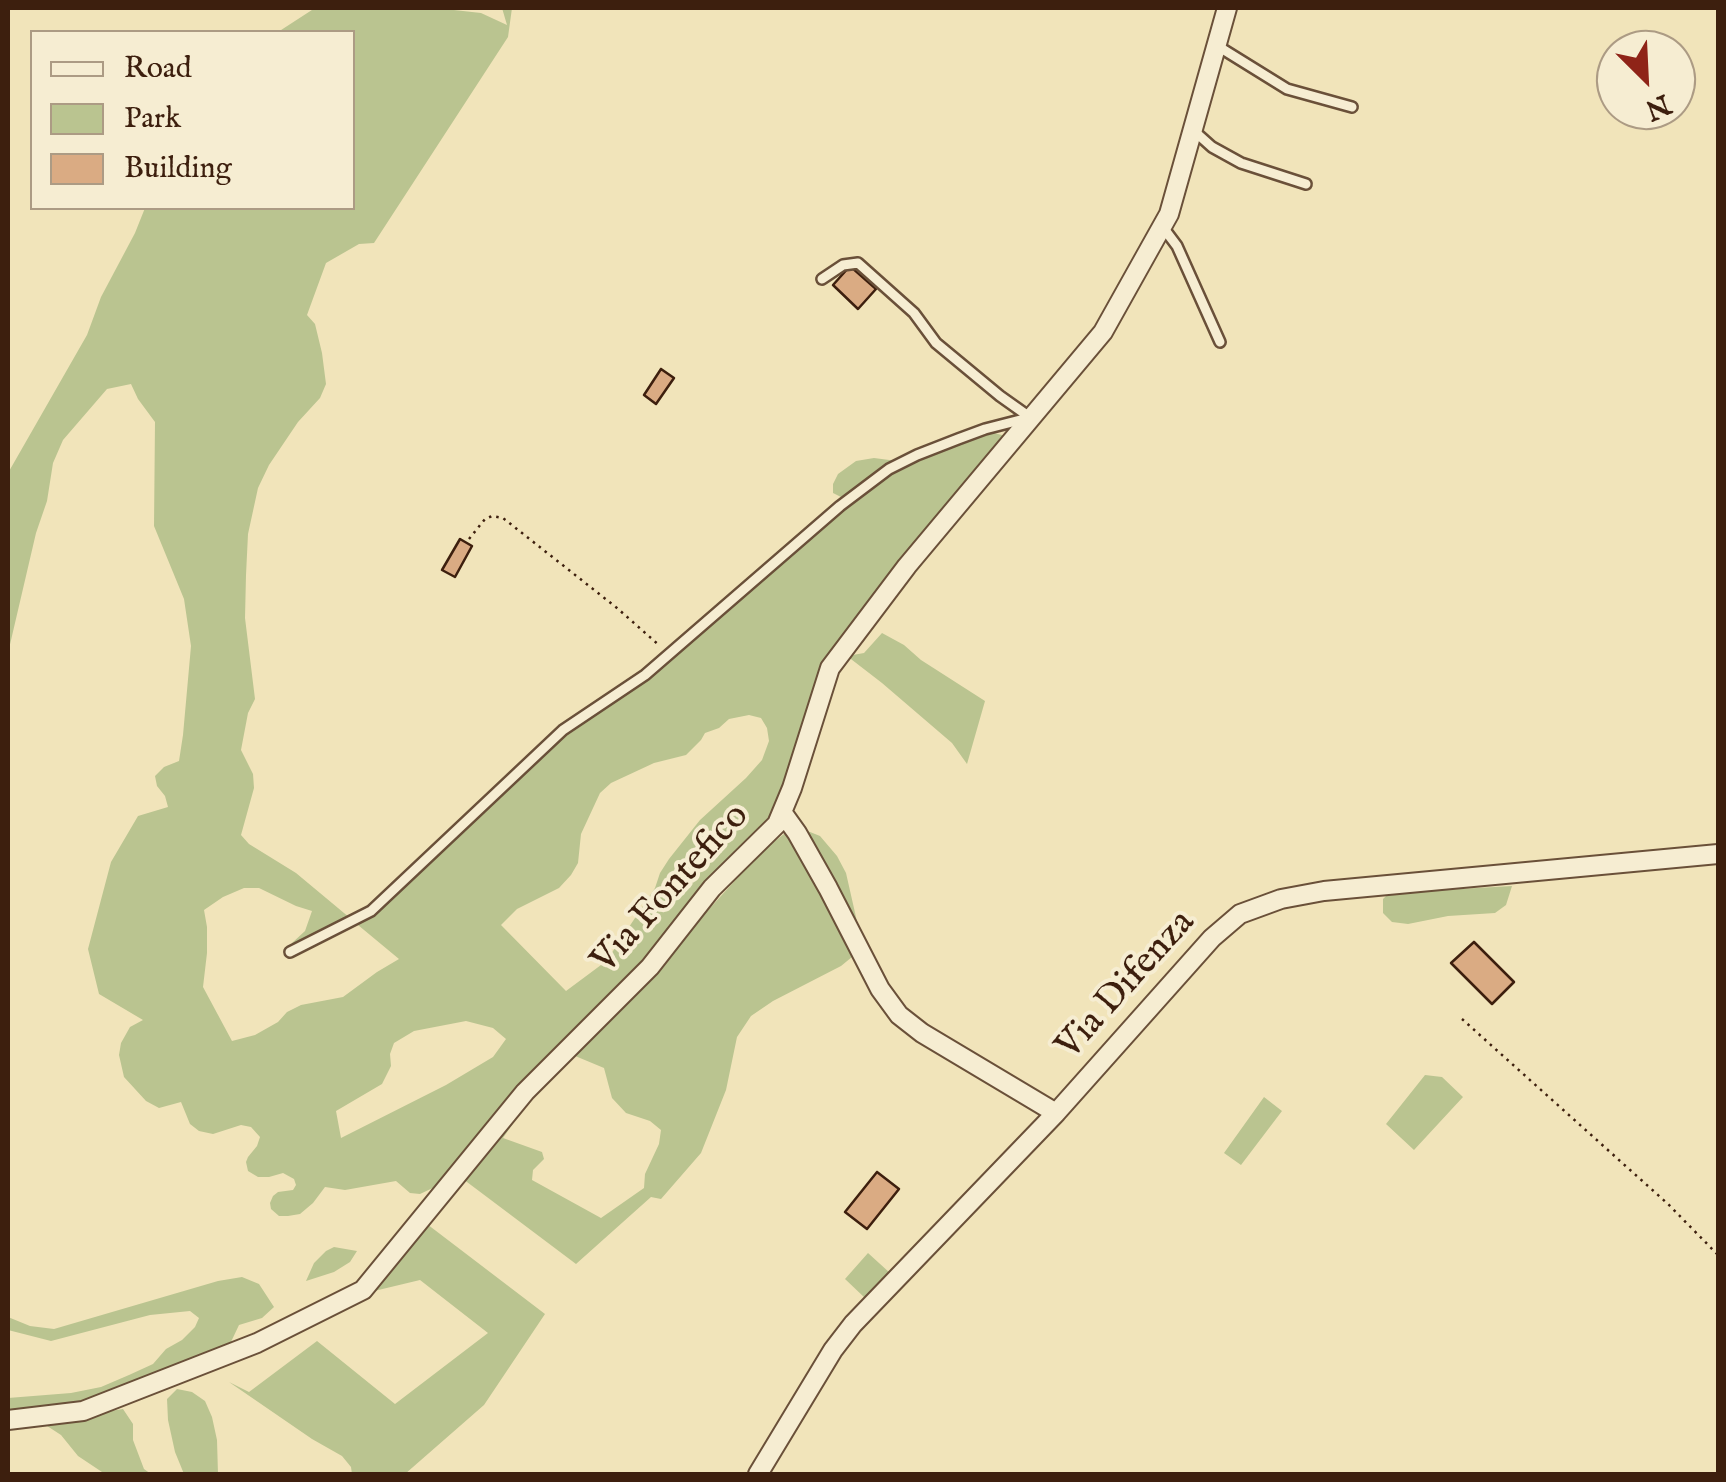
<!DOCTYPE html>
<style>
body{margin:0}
#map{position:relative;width:1726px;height:1482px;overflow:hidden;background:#f1e4ba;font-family:"IM FELL English",serif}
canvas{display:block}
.frame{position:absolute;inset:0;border:10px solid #3d1f0e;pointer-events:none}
.legend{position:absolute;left:30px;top:30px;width:325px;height:180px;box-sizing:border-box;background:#f6edd2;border:2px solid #ac9b84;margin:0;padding:12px 18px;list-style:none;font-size:30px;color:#3d1f0e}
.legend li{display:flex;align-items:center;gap:20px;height:50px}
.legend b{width:50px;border:2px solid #ac9b84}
.north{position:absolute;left:1596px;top:30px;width:100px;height:100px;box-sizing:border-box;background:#f6edd2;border:2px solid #ac9b84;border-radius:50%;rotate:156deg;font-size:28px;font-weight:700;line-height:40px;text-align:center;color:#3d1f0e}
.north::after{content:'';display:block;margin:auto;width:35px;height:45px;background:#8f2418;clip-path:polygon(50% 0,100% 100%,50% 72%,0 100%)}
</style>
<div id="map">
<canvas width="1726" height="1482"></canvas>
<div class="frame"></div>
<ul class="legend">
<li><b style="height:12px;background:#f6edd2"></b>Road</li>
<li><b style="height:28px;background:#bac490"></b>Park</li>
<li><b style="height:28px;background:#daab83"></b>Building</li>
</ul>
<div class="north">N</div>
</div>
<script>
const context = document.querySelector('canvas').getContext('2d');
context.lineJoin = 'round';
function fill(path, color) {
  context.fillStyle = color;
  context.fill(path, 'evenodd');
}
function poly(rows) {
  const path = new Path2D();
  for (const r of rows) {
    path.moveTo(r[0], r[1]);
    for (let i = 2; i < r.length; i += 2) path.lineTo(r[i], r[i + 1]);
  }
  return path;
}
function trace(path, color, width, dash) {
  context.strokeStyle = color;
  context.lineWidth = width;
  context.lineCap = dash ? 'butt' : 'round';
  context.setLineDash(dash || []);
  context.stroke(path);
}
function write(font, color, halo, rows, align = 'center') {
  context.font = font + ' "IM FELL English",serif';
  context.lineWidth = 8;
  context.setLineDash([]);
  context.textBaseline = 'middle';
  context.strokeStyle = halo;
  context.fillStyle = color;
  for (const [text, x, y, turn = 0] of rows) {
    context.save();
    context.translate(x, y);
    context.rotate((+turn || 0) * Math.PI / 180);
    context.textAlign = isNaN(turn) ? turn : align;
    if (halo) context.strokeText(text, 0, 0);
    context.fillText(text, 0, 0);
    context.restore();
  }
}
const green = poly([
 [315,8,436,8,481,13,507,25,502,8,512,8,508,37,374,243,359,244,326,263,307,315,315,324,322,353,326,384,320,398,298,422,269,465,258,488,248,534,246,575,245,618,255,699,248,713,241,750,253,774,254,788,241,835,249,844,296,873,350,918,294,947,292,943,305,931,312,911,296,906,259,888,244,888,223,897,204,910,207,927,207,953,203,987,232,1041,255,1035,278,1022,287,1012,301,1005,343,997,377,972,399,959,358,925,453,839,558,737,603,708,780,557,888,472,965,440,994,433,1002,435,1006,440,830,652,814,686,772,820,639,974,557,1050,470,1145,439,1185,420,1194,410,1193,396,1181,345,1190,325,1187,313,1203,300,1214,288,1216,279,1216,271,1209,270,1203,273,1196,278,1192,293,1190,296,1185,294,1179,283,1173,269,1177,258,1177,248,1171,246,1162,248,1157,257,1146,260,1137,251,1127,241,1125,213,1134,199,1131,190,1124,181,1102,159,1108,146,1101,124,1077,119,1055,121,1043,130,1027,143,1020,99,994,88,949,111,862,138,816,168,807,165,796,157,786,155,776,164,767,179,761,183,735,191,646,184,599,154,526,155,422,138,399,131,384,107,389,63,440,53,463,47,501,36,533,8,653,8,473,87,335,101,297,135,233,145,208,352,208,352,32,278,32],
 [749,715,761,718,767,728,769,741,762,760,746,778,700,820,669,859,660,873,655,888,611,954,601,965,566,991,501,925,517,909,559,888,571,875,578,863,581,834,600,793,611,783,654,763,686,755,701,740,705,733,719,728,729,719],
 [466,1021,493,1028,506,1039,493,1057,446,1085,341,1138,336,1111,382,1084,391,1066,390,1054,394,1043,414,1031],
 [874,458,897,461,841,497,833,493,833,484,838,474,856,461],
 [882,633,904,645,921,660,985,701,967,764,952,743,882,683,847,656,864,653],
 [800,828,820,836,837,856,846,873,863,948,841,966,773,1001,751,1016,737,1037,726,1090,701,1153,661,1199,651,1197,576,1264,459,1176,527,1098,523,1109,503,1138,542,1152,544,1159,533,1170,532,1180,601,1218,644,1188,645,1174,659,1144,661,1130,650,1121,626,1113,612,1098,604,1068,568,1053,650,974,761,852,784,834],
 [1512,886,1506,905,1495,913,1448,916,1408,924,1392,922,1383,913,1383,899,1389,893],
 [1425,1075,1442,1077,1463,1097,1414,1150,1386,1124],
 [1264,1097,1282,1111,1241,1165,1224,1153],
 [423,1221,545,1314,484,1405,405,1474,352,1474,351,1467,342,1456,312,1439,229,1382,249,1392,317,1341,395,1404,488,1333,420,1280,370,1292],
 [334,1247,357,1251,350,1262,334,1272,306,1281,314,1263,326,1251],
 [868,1253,890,1273,865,1298,845,1279],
 [242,1277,259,1284,274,1307,262,1318,239,1325,230,1344,209,1359,91,1406,8,1412,8,1398,71,1393,101,1387,129,1375,153,1364,166,1349,182,1340,195,1327,199,1318,190,1311,150,1315,51,1341,8,1330,8,1317,30,1326,54,1329,218,1281],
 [177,1389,192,1392,205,1401,212,1417,217,1440,218,1474,184,1474,175,1452,168,1420,167,1399],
 [123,1409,133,1424,133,1440,144,1469,151,1474,105,1474,78,1456,61,1435,41,1422]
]);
const building = poly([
 [850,266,876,289,858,309,833,285,850,266],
 [661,369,674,378,656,404,644,395,661,369],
 [460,539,472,546,455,577,442,570,460,539],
 [1474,942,1514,982,1492,1004,1451,963,1474,942],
 [877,1172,899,1189,867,1229,845,1212,877,1172]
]);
const path = poly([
 [469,539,485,519,492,516,503,518,617,608,660,646],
 [1462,1019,1668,1204,1718,1255]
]);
const service = poly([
 [1216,45,1287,89,1352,107],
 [1193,130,1212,147,1241,163,1306,184],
 [1162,226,1177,246,1220,342],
 [822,279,843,265,858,263,914,313,936,343,1000,396,1031,418],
 [290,952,371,911,563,730,645,675,840,506,889,469,917,455,958,439,985,429,1024,419]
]);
const minor = poly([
 [782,812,797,833,828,888,880,989,899,1015,922,1033,1056,1113],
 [8,1420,83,1411,257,1343,363,1290,525,1092,650,967,712,888,777,824,792,788,830,668,907,566,1103,332,1169,214,1227,8],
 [758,1474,833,1350,853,1324,1056,1113,1212,938,1240,914,1281,899,1324,891,1718,854]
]);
const streetNames = [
 ["Via Fontefico",672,890,-48],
 ["Via Difenza",1127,986,-48]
];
fill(green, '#bac490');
fill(building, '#daab83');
trace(building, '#3d1f0e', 2.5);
trace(service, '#6a5039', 14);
trace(minor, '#6a5039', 22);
trace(path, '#3d1f0e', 2.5, [2.5, 5]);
trace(service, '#f6edd2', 9);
trace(minor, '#f6edd2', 18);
write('38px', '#3d1f0e', '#f6edd2', streetNames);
</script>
